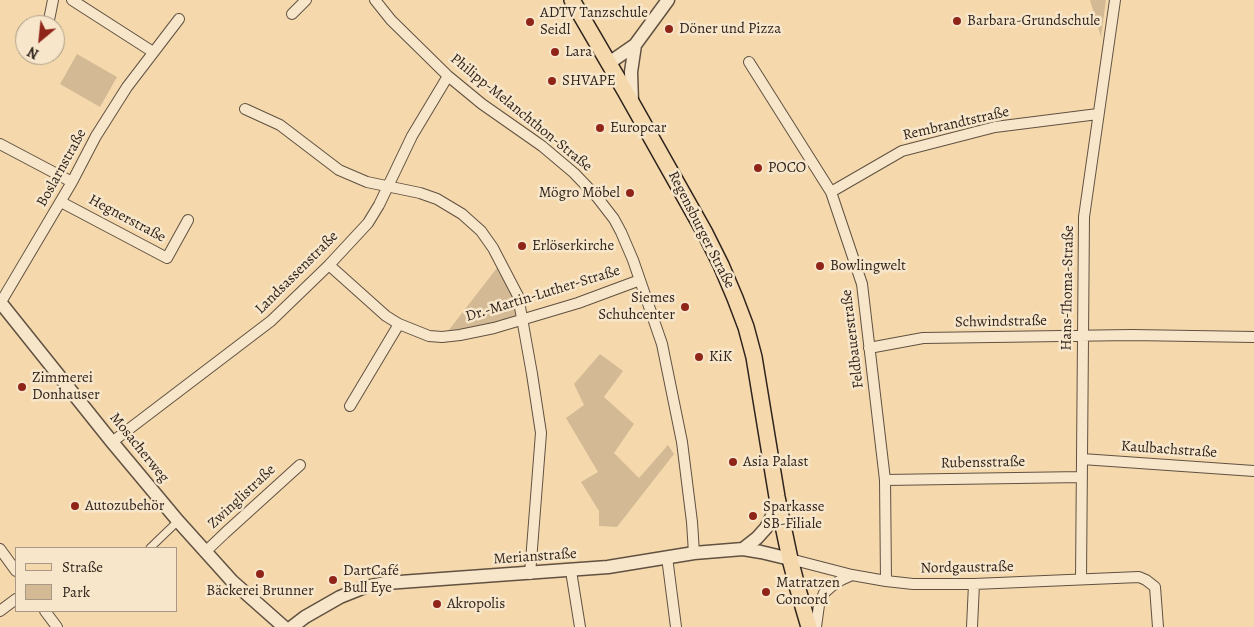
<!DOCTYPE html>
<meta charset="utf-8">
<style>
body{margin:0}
#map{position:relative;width:1254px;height:627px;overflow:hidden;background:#f5d9ad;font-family:Alegreya,serif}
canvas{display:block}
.legend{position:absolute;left:15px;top:547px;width:162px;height:65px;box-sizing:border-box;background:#f8e6ca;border:1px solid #a89885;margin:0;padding:6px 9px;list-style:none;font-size:15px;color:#2f241d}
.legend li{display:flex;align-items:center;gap:10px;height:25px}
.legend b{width:25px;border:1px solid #a89885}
.north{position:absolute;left:15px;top:15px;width:50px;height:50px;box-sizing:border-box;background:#f8e6ca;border:1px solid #a89885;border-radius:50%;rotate:208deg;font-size:14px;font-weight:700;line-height:20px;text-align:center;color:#2f241d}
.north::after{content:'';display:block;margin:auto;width:18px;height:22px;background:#8f2418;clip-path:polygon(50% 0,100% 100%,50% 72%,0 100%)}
</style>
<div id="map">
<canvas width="1254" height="627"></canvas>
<ul class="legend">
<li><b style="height:6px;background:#f5d9ad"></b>Straße</li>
<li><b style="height:14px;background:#d3ba95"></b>Park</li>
</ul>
<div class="north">N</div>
</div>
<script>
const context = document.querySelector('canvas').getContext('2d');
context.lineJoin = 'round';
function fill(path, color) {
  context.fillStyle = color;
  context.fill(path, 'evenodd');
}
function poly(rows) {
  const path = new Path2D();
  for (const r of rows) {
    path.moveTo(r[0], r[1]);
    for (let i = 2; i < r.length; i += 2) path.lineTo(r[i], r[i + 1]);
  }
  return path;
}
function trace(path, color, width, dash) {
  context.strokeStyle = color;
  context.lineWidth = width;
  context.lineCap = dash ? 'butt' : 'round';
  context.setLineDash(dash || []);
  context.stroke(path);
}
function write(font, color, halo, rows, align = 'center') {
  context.font = font + ' Alegreya,serif';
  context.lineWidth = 5;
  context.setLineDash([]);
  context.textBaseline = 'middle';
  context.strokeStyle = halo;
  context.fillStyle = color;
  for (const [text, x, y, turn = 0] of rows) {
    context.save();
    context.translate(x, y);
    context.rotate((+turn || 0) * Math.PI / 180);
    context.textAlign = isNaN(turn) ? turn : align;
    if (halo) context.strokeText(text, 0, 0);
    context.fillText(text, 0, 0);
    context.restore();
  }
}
const green = poly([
 [1089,0,1106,0,1101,37,1090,0],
 [77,54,117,77,100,107,60,84],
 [500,264,517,297,521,318,445,335],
 [600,354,623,371,604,397,634,424,614,453,639,478,668,445,674,454,617,527,599,526,599,511,581,482,598,472,566,418,584,405,574,384]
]);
const pedestrian = poly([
 [150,548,178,521]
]);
const minor = poly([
 [72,0,153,52],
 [375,0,391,20,448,76,482,104,542,146,574,173,597,197,614,219,621,232,633,260,662,344,682,442,692,522,694,553],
 [292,14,306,0],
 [48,25,53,0],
 [41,56,41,55],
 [749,62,831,192,862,284,885,480,886,581],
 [245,109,280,125,339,170,367,182,420,193,437,199,462,214,481,231,493,248,518,296,532,374,541,433,530,574],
 [0,144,72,182],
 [831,192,902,151,995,127,1098,114],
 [61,202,167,258,188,220],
 [329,265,386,316,399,324,429,336,442,337,460,335,494,328,578,303,640,280],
 [1,302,72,182,96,136,127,87,179,19],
 [869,348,923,338,1132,335,1254,337],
 [350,406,399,324],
 [112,442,271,321,329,265,368,223,379,205,412,136,448,76],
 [1082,459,1254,471],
 [885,480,1082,477],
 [0,549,16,571],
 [205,552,225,533,300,465],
 [667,557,676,627],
 [790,559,852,575,886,581,913,584,974,584,1139,577,1146,580,1155,587,1158,627],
 [571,571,580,627],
 [1081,579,1084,217,1115,0],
 [0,611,16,599],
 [45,611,57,627],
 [816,627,819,605,824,593,832,586,841,580,852,575],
 [972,627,974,584]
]);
const tertiary = poly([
 [609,63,635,45,668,0],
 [632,103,631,72,635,45],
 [0,302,112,442,178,521,232,581,284,627],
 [743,549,757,538,766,528,772,516,777,497],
 [292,627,305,617,340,597,365,587,386,583,608,567,694,553,743,549,761,552,790,559]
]);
const primary = poly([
 [572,0,625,91,705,233,721,265,735,298,746,327,754,357,777,497,790,559,797,586,809,627]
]);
const markers = [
 [957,21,5,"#8f2418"],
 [530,22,5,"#8f2418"],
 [669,29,5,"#8f2418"],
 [555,52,5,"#8f2418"],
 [552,81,5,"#8f2418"],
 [600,128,5,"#8f2418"],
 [758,168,5,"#8f2418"],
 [630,193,5,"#8f2418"],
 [522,246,5,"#8f2418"],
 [820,266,5,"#8f2418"],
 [685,307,5,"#8f2418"],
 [699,357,5,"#8f2418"],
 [22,387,5,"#8f2418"],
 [733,462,5,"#8f2418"],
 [75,506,5,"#8f2418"],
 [753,516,5,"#8f2418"],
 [260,574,5,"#8f2418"],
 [333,580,5,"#8f2418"],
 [766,592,5,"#8f2418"],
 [437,604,5,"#8f2418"]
];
const poiNames = [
 ["ADTV Tanzschule",540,13],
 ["Seidl",540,30],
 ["Barbara-Grundschule",967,21],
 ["Döner und Pizza",679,29],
 ["Lara",565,52],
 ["SHVAPE",562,81],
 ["Europcar",610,128],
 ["POCO",768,168],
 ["Mögro Möbel",620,193,"right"],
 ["Erlöserkirche",532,246],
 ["Bowlingwelt",830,266],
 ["Siemes",675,298,"right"],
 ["Schuhcenter",675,315,"right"],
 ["KiK",709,357],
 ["Zimmerei",32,378],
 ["Donhauser",32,395],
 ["Asia Palast",743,462],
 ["Autozubehör",85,506],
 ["Sparkasse",763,507],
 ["SB-Filiale",763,524],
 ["DartCafé",343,571],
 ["Bull Eye",343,588],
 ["Matratzen",776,583],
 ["Concord",776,600],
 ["Bäckerei Brunner",260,591,"center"],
 ["Akropolis",447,604]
];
const streetNames = [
 ["Philipp-Melanchthon-Straße",521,113,39],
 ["Rembrandtstraße",956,124,-13],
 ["Boslarnstraße",62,168,-61],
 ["Hegnerstraße",127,219,28],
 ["Regensburger Straße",701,230,63],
 ["Landsassenstraße",297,273,-45],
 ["Hans-Thoma-Straße",1068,288,-89],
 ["Dr.-Martin-Luther-Straße",543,294,-17],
 ["Schwindstraße",1001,322,-1],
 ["Feldbauerstraße",853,339,-97],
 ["Mosacherweg",139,448,51],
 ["Kaulbachstraße",1169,450,4],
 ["Rubensstraße",983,463,-1],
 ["Zwinglistraße",242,497,-43],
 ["Merianstraße",535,557,-4],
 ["Nordgaustraße",967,568,-1]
];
fill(green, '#d3ba95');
trace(pedestrian, '#605141', 9);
trace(minor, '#605141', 12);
trace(tertiary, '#605141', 15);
trace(primary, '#2f241d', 18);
trace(pedestrian, '#f8e6ca', 7);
trace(minor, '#f8e6ca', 10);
trace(tertiary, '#f8e6ca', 12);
trace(primary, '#f5d9ad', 15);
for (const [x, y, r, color] of markers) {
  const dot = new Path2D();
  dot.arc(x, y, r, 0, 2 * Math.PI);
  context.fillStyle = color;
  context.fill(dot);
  trace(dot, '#f8e6ca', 2);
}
write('15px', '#2f241d', '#f8e6ca', poiNames, 'left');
write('15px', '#2f241d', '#f8e6ca', streetNames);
</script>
